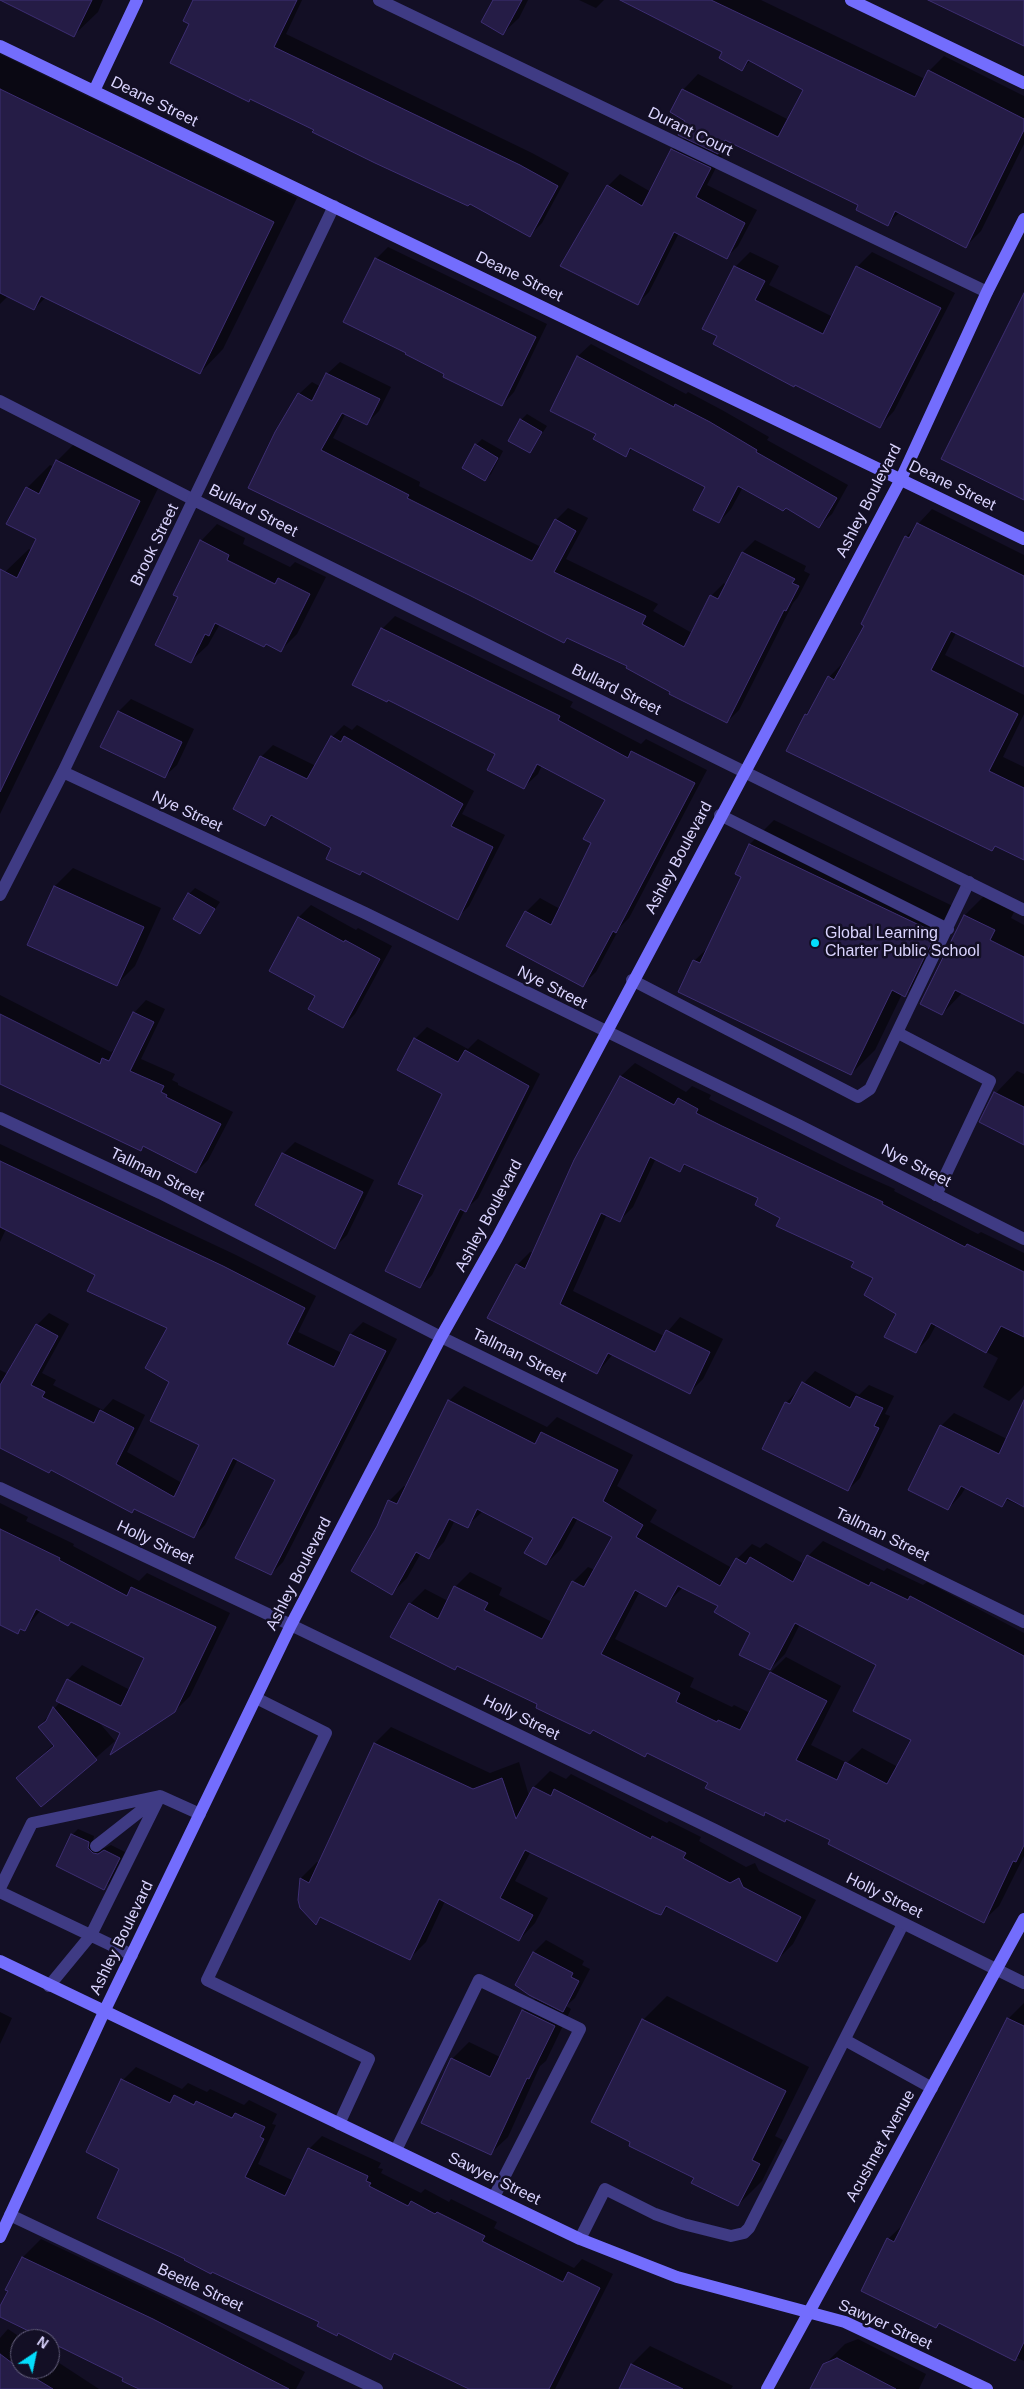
<!DOCTYPE html>
<style>
body{margin:0}
#map{position:relative;width:1024px;height:2389px;overflow:hidden;background:#130f25;font-family:Arial,sans-serif}
canvas{display:block}
.north{position:absolute;left:10px;top:2329px;width:50px;height:50px;box-sizing:border-box;background:#130f25;border:1px solid #635e7c;border-radius:50%;rotate:34deg;font-size:14px;font-weight:700;line-height:20px;text-align:center;color:#dad4fe}
.north::after{content:'';display:block;margin:auto;width:18px;height:22px;background:#04ddfb;clip-path:polygon(50% 0,100% 100%,50% 72%,0 100%)}
</style>
<div id="map">
<canvas width="1024" height="2389"></canvas>
<div class="north">N</div>
</div>
<script>
const context = document.querySelector('canvas').getContext('2d');
context.lineJoin = 'round';
function fill(path, color) {
  context.fillStyle = color;
  context.fill(path, 'evenodd');
}
function poly(rows) {
  const path = new Path2D();
  for (const r of rows) {
    path.moveTo(r[0], r[1]);
    for (let i = 2; i < r.length; i += 2) path.lineTo(r[i], r[i + 1]);
  }
  return path;
}
function trace(path, color, width, dash) {
  context.strokeStyle = color;
  context.lineWidth = width;
  context.lineCap = dash ? 'butt' : 'round';
  context.setLineDash(dash || []);
  context.stroke(path);
}
function write(font, color, halo, rows, align = 'center') {
  context.font = font + ' Arial,sans-serif';
  context.lineWidth = 5;
  context.setLineDash([]);
  context.textBaseline = 'middle';
  context.strokeStyle = halo;
  context.fillStyle = color;
  for (const [text, x, y, turn = 0] of rows) {
    context.save();
    context.translate(x, y);
    context.rotate((+turn || 0) * Math.PI / 180);
    context.textAlign = isNaN(turn) ? turn : align;
    if (halo) context.strokeText(text, 0, 0);
    context.fillText(text, 0, 0);
    context.restore();
  }
}
const shadow = poly([
 [5,0,103,0,98,12,74,35],
 [207,0,302,0,286,34,532,153,569,173,542,223,530,235,470,203,251,98,249,101],
 [494,0,528,0,519,18,503,33],
 [579,0,604,0,596,8],
 [627,0,761,0,925,79,929,71,944,56,1024,96,1024,144,981,231,965,247,900,212,887,224,859,204,730,140,717,154,722,156,707,185,757,210,738,246,726,258,679,233,649,292,637,304,608,186,620,174,651,192,672,150,685,137,687,120,683,90,698,74,789,120,805,89,751,60,742,69,724,51],
 [0,54,297,198,223,349,200,373,46,297,34,309,8,296,0,304],
 [388,247,547,324,514,392,502,405,446,374,376,259],
 [750,252,779,266,769,285,833,317,857,267,872,252,955,293,894,411,880,426,704,328,735,267],
 [591,344,686,394,688,392,722,410,769,437,767,440,848,485,832,514,819,526,786,507,743,487,731,509,719,522,706,487,633,448,626,455,598,433,552,411,578,356],
 [340,362,391,387,379,411,367,423,346,413,333,438,420,482,419,486,541,547,556,520,568,508,588,518,566,559,658,604,653,611,692,633,711,596,724,583,726,585,743,552,755,540,806,566,804,571,810,574,798,597,793,603,739,710,727,722,629,666,569,637,564,642,250,488,299,394,312,382,321,387,327,374],
 [527,414,547,426,530,452,521,420],
 [80,438,163,478,0,814,0,572,5,572,29,549,31,550,37,538,27,488,50,465,54,467,57,461],
 [482,439,503,451,491,474,485,480,476,445],
 [932,509,1024,555,1024,666,956,633,945,655,1024,695,1024,714,1003,757,1024,767,1024,859,996,845,992,849,788,751,806,714,812,708,829,677,844,662,866,625,906,537],
 [217,524,245,538,243,544,290,567,295,562,326,577,297,634,281,650,220,624,208,645,191,661,180,596,201,541],
 [395,616,573,702,570,707,641,744,646,739,707,770,629,918,620,927,596,972,582,985,508,945,526,912,540,898,560,909,593,843,606,799,542,765,538,774,524,787,497,753,382,629],
 [540,759,534,773,531,773],
 [131,699,194,729,177,765,164,777,119,711],
 [344,725,352,730,357,725,474,791,462,814,505,835,469,906,457,918,274,816,265,824,261,757,273,745,316,766,332,737],
 [774,820,959,909,929,971,905,995,902,994,875,1050,851,1074,694,961,710,946,743,877,737,874,750,844],
 [73,868,161,908,135,966,116,985,28,945,55,886],
 [195,888,220,902,199,933,189,894],
 [987,893,1016,908,1011,918,1024,925,1024,1023,963,992,942,1014,921,1003,965,915],
 [311,905,356,930,358,928,392,946,355,1014,343,1026,316,995,270,971,299,917],
 [0,995,111,1052,117,1048,134,1013,146,1000,165,1009,141,1059,175,1074,172,1080,178,1083,178,1085,233,1112,208,1160,196,1172,145,1145,141,1149,0,1082],
 [427,1027,468,1049,478,1039,540,1074,478,1198,465,1210,432,1275,420,1287,424,1195,444,1094,415,1039],
 [635,1063,686,1092,692,1086,711,1095,709,1099,850,1169,895,1189,894,1191,978,1234,981,1232,1024,1253,1024,1385,1022,1388,1009,1401,983,1387,998,1358,936,1325,929,1338,916,1351,898,1314,875,1278,855,1261,782,1217,760,1198,687,1164,680,1170,656,1158,633,1207,620,1220,607,1214,573,1291,664,1336,680,1317,723,1339,703,1379,690,1392,613,1354,597,1373,517,1265,530,1252,533,1253,575,1160,621,1076],
 [1017,1071,1024,1074,1024,1144,996,1093],
 [295,1142,374,1180,347,1235,335,1247,283,1154],
 [0,1144,236,1255,316,1296,298,1332,342,1353,351,1334,363,1322,397,1339,283,1562,271,1574,276,1479,238,1459,205,1525,193,1537,135,1508,132,1511,51,1469,0,1447,0,1370,8,1374,37,1325,49,1313,69,1324,42,1373,56,1380,53,1385,103,1410,113,1399,145,1415,127,1452,182,1483,200,1445,171,1382,169,1328,97,1274,6,1229,0,1242],
 [815,1371,859,1395,869,1385,894,1396,885,1414,890,1416,860,1478,848,1490,786,1403],
 [464,1386,547,1427,557,1417,633,1455,617,1486,657,1510,650,1522,732,1568,737,1559,752,1544,760,1548,766,1543,804,1564,808,1556,823,1541,884,1571,887,1568,923,1585,927,1582,1024,1633,1024,1856,999,1906,983,1921,787,1818,766,1811,763,1814,709,1783,648,1753,645,1756,458,1665,455,1668,410,1604,425,1589,448,1601,455,1587,470,1572,502,1588,499,1595,552,1622,573,1582,588,1567,595,1570,614,1536,578,1518,561,1549,546,1564,535,1537,483,1511,467,1526,455,1520,444,1542,429,1557,421,1553,407,1578,392,1593,378,1526,389,1501,404,1486,407,1487,449,1401],
 [683,1587,719,1606,751,1633,770,1669,785,1654,800,1624,878,1664,913,1740,898,1767,862,1748,847,1763,811,1745,841,1686,786,1657,771,1672,750,1713,734,1705,732,1707,690,1687,694,1678,615,1639,640,1591,666,1605],
 [954,1413,1007,1439,1024,1417,1024,1507,1007,1500,1002,1505,966,1487,961,1495,948,1509,941,1426],
 [0,1503,28,1517,26,1521,74,1544,73,1546,139,1581,147,1573,230,1613,190,1696,175,1711,122,1733,97,1720,115,1741,41,1806,18,1778,54,1744,39,1727,60,1702,57,1700,68,1680,82,1665,130,1690,146,1658,72,1621,41,1610,24,1630,22,1628,17,1632,0,1623],
 [391,1727,490,1773,519,1762,529,1796,534,1787,550,1771,566,1779,571,1774,667,1823,669,1821,701,1837,699,1841,746,1867,755,1863,759,1871,816,1900,793,1944,777,1960,669,1906,661,1914,531,1851,515,1881,548,1898,535,1923,519,1940,445,1901,426,1942,410,1958,322,1917,316,1923,299,1900,301,1878,317,1862,319,1863,375,1743],
 [78,1829,94,1836,93,1841,99,1848,105,1848,111,1845,125,1852,110,1883,104,1888,72,1835],
 [546,1940,584,1961,582,1965,590,1969,575,1998,566,2006,571,2009,546,2061,540,2066,508,2137,491,2153,452,2059,469,2042,500,2057,523,2011,537,1997,517,1985,534,1952],
 [667,1996,809,2067,775,2136,783,2140,762,2181,738,2205,695,2178,643,2020],
 [1024,2003,1024,2361,940,2323,936,2327,888,2239,906,2222,1008,2019],
 [0,2012,12,2018,0,2044],
 [136,2067,182,2089,188,2083,207,2092,210,2089,244,2105,249,2100,277,2114,272,2124,276,2125,258,2164,294,2181,309,2149,322,2136,381,2163,378,2168,383,2169,381,2173,421,2193,425,2189,449,2202,451,2199,497,2222,494,2228,574,2268,582,2259,613,2274,555,2389,471,2389,397,2352,390,2359,339,2332,337,2335,320,2322,186,2258,121,2168,123,2080],
 [41,2239,172,2301,305,2372,296,2389,141,2389,125,2377,0,2316,0,2309,23,2257],
 [8,2329,23,2339,20,2339,20,2369,50,2369,50,2357,99,2389,0,2389,0,2338],
 [858,2339,926,2374,919,2389,812,2389,824,2365,845,2344],
 [650,2346,733,2386,731,2389,620,2389,632,2364]
]);
const building = poly([
 [0,0,92,0,74,37,0,0],
 [193,0,297,0,274,47,520,165,558,186,530,237,470,204,468,206,375,163,312,132,314,130,250,99,249,102,170,63,189,24,183,21,193,0],
 [493,0,522,0,503,35,481,22,493,0],
 [620,0,711,0,915,97,928,70,1024,119,1024,130,966,248,895,211,888,226,856,210,858,205,725,140,718,154,678,135,685,121,670,112,682,89,778,137,803,90,748,60,742,71,719,58,722,52,620,0],
 [928,0,1024,0,1024,46,982,26,928,0],
 [0,89,274,222,200,374,41,296,34,310,0,293,0,89],
 [671,149,711,168,696,197,745,223,727,259,674,232,638,305,560,266,607,185,642,206,671,149],
 [375,258,536,337,502,406,443,377,444,374,405,354,406,353,343,322,375,258],
 [734,266,765,281,755,300,823,334,856,266,941,308,880,428,795,385,794,387,713,344,717,336,702,329,734,266],
 [1024,293,1024,500,941,459,1024,293],
 [577,356,674,407,675,404,710,422,757,450,756,452,837,498,819,528,786,508,783,511,738,486,719,523,693,510,705,487,630,448,626,457,593,439,596,434,550,411,577,356],
 [326,373,380,399,367,425,342,413,321,450,409,495,407,498,532,561,555,519,576,531,554,572,646,616,642,624,684,647,710,595,718,599,742,552,795,579,792,583,799,586,786,611,784,610,727,723,669,694,670,692,626,668,627,666,567,638,564,643,469,595,248,488,275,432,298,393,312,401,326,373],
 [520,419,542,432,530,453,508,441,520,419],
 [475,444,498,458,485,481,462,468,475,444],
 [56,460,140,501,0,792,0,569,17,578,36,539,6,524,26,487,39,494,56,460],
 [917,523,1024,576,1024,667,951,631,931,670,1018,714,989,771,1024,788,1024,860,995,846,992,851,786,751,805,714,807,715,828,676,834,680,864,626,861,624,905,536,909,538,917,523],
 [200,540,229,555,227,560,275,584,278,578,310,594,281,652,266,644,264,647,215,623,209,636,205,634,191,663,155,645,178,597,173,595,200,540],
 [381,628,560,716,558,720,628,758,631,751,695,783,616,933,613,931,583,987,506,946,525,911,551,925,591,843,583,839,605,800,537,764,524,789,487,770,495,754,388,700,387,702,352,685,381,628],
 [118,711,182,742,165,778,100,747,118,711],
 [331,736,341,742,344,736,463,804,451,826,493,847,458,920,362,871,360,875,326,859,331,848,271,815,265,826,233,809,260,756,307,779,331,736],
 [749,844,936,933,905,997,892,990,851,1075,678,992,693,960,700,963,741,877,735,874,749,844],
 [54,886,144,927,117,986,27,945,54,886],
 [188,893,215,909,200,934,173,919,188,893],
 [964,915,995,930,990,940,1024,957,1024,1024,955,990,942,1015,920,1004,964,915],
 [298,917,344,942,345,940,380,959,343,1028,308,1009,315,996,269,971,298,917],
 [133,1012,154,1022,130,1071,164,1086,161,1092,167,1095,166,1097,221,1124,196,1173,143,1146,141,1151,0,1084,0,1014,100,1064,102,1058,109,1061,133,1012],
 [414,1038,458,1062,465,1050,529,1086,466,1212,460,1209,420,1288,385,1271,423,1195,398,1184,442,1094,397,1070,414,1038],
 [620,1076,674,1105,678,1098,698,1109,696,1113,722,1126,883,1202,882,1204,965,1247,967,1244,1024,1272,1024,1337,1001,1326,986,1353,931,1323,916,1353,884,1337,896,1314,864,1295,873,1278,851,1267,854,1262,776,1226,780,1218,755,1205,758,1198,684,1164,680,1172,650,1157,620,1222,601,1213,560,1304,655,1352,666,1330,710,1352,690,1394,608,1353,597,1374,487,1318,516,1264,525,1269,574,1160,620,1076],
 [994,1092,1024,1107,1024,1145,979,1122,994,1092],
 [282,1153,363,1192,335,1249,255,1205,282,1153],
 [0,1161,223,1266,305,1308,287,1344,334,1367,350,1334,386,1351,271,1575,235,1558,275,1480,233,1458,194,1538,134,1509,132,1513,51,1470,49,1473,0,1448,0,1385,36,1324,58,1336,31,1385,45,1392,42,1397,94,1423,100,1410,134,1428,116,1464,174,1497,199,1445,150,1421,169,1382,145,1368,167,1328,87,1291,95,1275,0,1227,0,1161],
 [802,1382,850,1408,856,1396,883,1408,874,1426,879,1428,848,1491,762,1449,785,1402,790,1404,802,1382],
 [448,1400,535,1444,541,1432,618,1470,603,1501,643,1525,636,1537,720,1586,736,1558,746,1564,750,1557,793,1582,807,1555,869,1586,871,1582,908,1600,910,1596,1024,1656,1024,1845,1016,1862,1013,1861,984,1923,828,1844,830,1840,786,1819,785,1822,765,1812,764,1816,705,1788,708,1783,647,1753,645,1757,593,1730,590,1734,536,1708,537,1704,457,1666,455,1670,390,1637,409,1603,438,1619,454,1586,488,1603,484,1610,542,1639,572,1581,584,1587,612,1537,573,1517,546,1565,524,1553,533,1538,477,1509,468,1528,449,1519,429,1559,416,1552,392,1595,351,1571,377,1526,388,1500,397,1504,448,1400],
 [678,1586,718,1606,714,1612,750,1633,739,1655,770,1670,795,1623,876,1665,853,1711,911,1740,887,1784,845,1762,837,1780,796,1760,827,1701,770,1672,740,1730,718,1720,717,1722,676,1702,680,1693,601,1654,635,1590,666,1607,678,1586],
 [1024,1400,1024,1507,1007,1498,1002,1507,961,1486,948,1510,908,1490,940,1425,999,1454,1024,1400],
 [0,1529,60,1558,59,1560,127,1596,131,1587,216,1627,175,1712,110,1755,120,1733,56,1701,67,1679,121,1706,144,1658,71,1622,68,1626,36,1609,25,1631,20,1629,18,1634,0,1625,0,1529],
 [53,1707,97,1760,41,1807,16,1778,54,1746,38,1727,46,1721,53,1707],
 [374,1743,473,1789,502,1778,516,1819,533,1787,551,1796,554,1789,651,1839,652,1836,686,1853,683,1858,730,1883,739,1878,743,1887,801,1917,777,1962,666,1906,661,1915,655,1913,525,1850,500,1898,533,1915,519,1941,439,1899,410,1960,320,1917,316,1925,300,1908,298,1900,300,1878,309,1883,374,1743],
 [71,1834,89,1842,88,1848,93,1853,98,1854,104,1850,120,1858,104,1890,56,1866,71,1834],
 [533,1952,573,1973,571,1977,579,1981,563,2012,529,1995,515,1985,533,1952],
 [522,2010,555,2026,529,2079,527,2078,491,2155,421,2123,451,2058,490,2077,522,2010],
 [1007,2018,1024,2026,1024,2342,1015,2361,939,2323,936,2328,861,2291,887,2238,894,2242,1007,2018],
 [642,2019,786,2091,752,2160,760,2164,738,2206,691,2183,694,2178,629,2146,630,2142,591,2122,642,2019],
 [121,2079,170,2103,174,2095,194,2105,196,2101,232,2118,235,2113,265,2127,260,2137,264,2139,245,2177,285,2196,308,2148,368,2176,366,2181,371,2183,369,2186,408,2206,411,2201,435,2214,437,2212,485,2236,482,2241,563,2282,568,2272,600,2288,549,2389,469,2389,394,2353,391,2360,338,2333,337,2336,317,2326,319,2322,212,2272,211,2274,184,2260,185,2259,97,2218,119,2169,86,2152,121,2079],
 [22,2257,153,2319,289,2389,139,2389,122,2381,123,2378,50,2342,50,2339,45,2339,0,2317,0,2306,8,2291,5,2290,22,2257],
 [0,2354,20,2369,53,2389,0,2389,0,2354],
 [837,2358,896,2389,810,2389,823,2364,837,2358],
 [631,2364,683,2389,619,2389,631,2364]
]);
const lane = poly([
 [0,401,194,500],
 [720,815,948,929],
 [632,980,858,1097,870,1089,969,882],
 [898,1033,990,1081,936,1195],
 [256,1698,326,1733,207,1980,369,2059,339,2124],
 [96,1846,156,1799],
 [0,1888,32,1823,160,1796,200,1814],
 [0,1892,132,1955],
 [49,1986,91,1935,160,1796],
 [845,2040,932,2088],
 [396,2150,479,1980,580,2029,494,2197],
 [580,2239,605,2189,655,2214,683,2224,731,2236,744,2233,749,2228,903,1924]
]);
const street = poly([
 [379,0,987,292],
 [194,500,1024,910],
 [63,772,365,913,800,1126,1024,1239],
 [0,895,63,772,334,206],
 [0,1118,160,1193,441,1337,1024,1622],
 [0,1488,291,1625,715,1830,1024,1983],
 [10,2215,377,2389]
]);
const secondary = poly([
 [851,0,1024,83],
 [0,46,1024,539],
 [94,91,137,0],
 [0,1961,580,2239,677,2277,845,2322,987,2389],
 [0,2237,104,2012,291,1625,441,1337,497,1238,901,479,987,292,1024,219],
 [767,2389,1024,1919]
]);
const markers = [
 [815,943,5,"#04ddfb"]
];
const streetNames = [
 ["Deane Street",154,102,26],
 ["Durant Court",690,132,26],
 ["Deane Street",519,277,26],
 ["Deane Street",952,486,26],
 ["Ashley Boulevard",869,501,-63],
 ["Bullard Street",253,511,27],
 ["Brook Street",155,545,-64],
 ["Bullard Street",616,690,26],
 ["Nye Street",187,812,25],
 ["Ashley Boulevard",679,858,-62],
 ["Nye Street",552,988,27],
 ["Nye Street",916,1166,27],
 ["Tallman Street",157,1175,26],
 ["Ashley Boulevard",489,1216,-62],
 ["Tallman Street",519,1356,26],
 ["Tallman Street",882,1535,26],
 ["Holly Street",155,1543,25],
 ["Ashley Boulevard",299,1574,-63],
 ["Holly Street",521,1718,26],
 ["Holly Street",884,1896,26],
 ["Ashley Boulevard",122,1938,-64],
 ["Acushnet Avenue",881,2146,-61],
 ["Sawyer Street",494,2179,26],
 ["Beetle Street",200,2288,25],
 ["Sawyer Street",885,2325,24]
];
const poiNames = [
 ["Global Learning",825,934],
 ["Charter Public School",825,952]
];
fill(shadow, '#0007');
fill(building, '#251c46');
trace(building, '#3d2e72', 1);
trace(lane, '#3f3b84', 12);
trace(street, '#3f3b84', 12);
trace(secondary, '#736dfd', 12);
for (const [x, y, r, color] of markers) {
  const dot = new Path2D();
  dot.arc(x, y, r, 0, 2 * Math.PI);
  context.fillStyle = color;
  context.fill(dot);
  trace(dot, '#130f25', 2);
}
write('16px', '#dad4fe', '#130f25', streetNames);
write('16px', '#dad4fe', '#130f25', poiNames, 'left');
</script>
